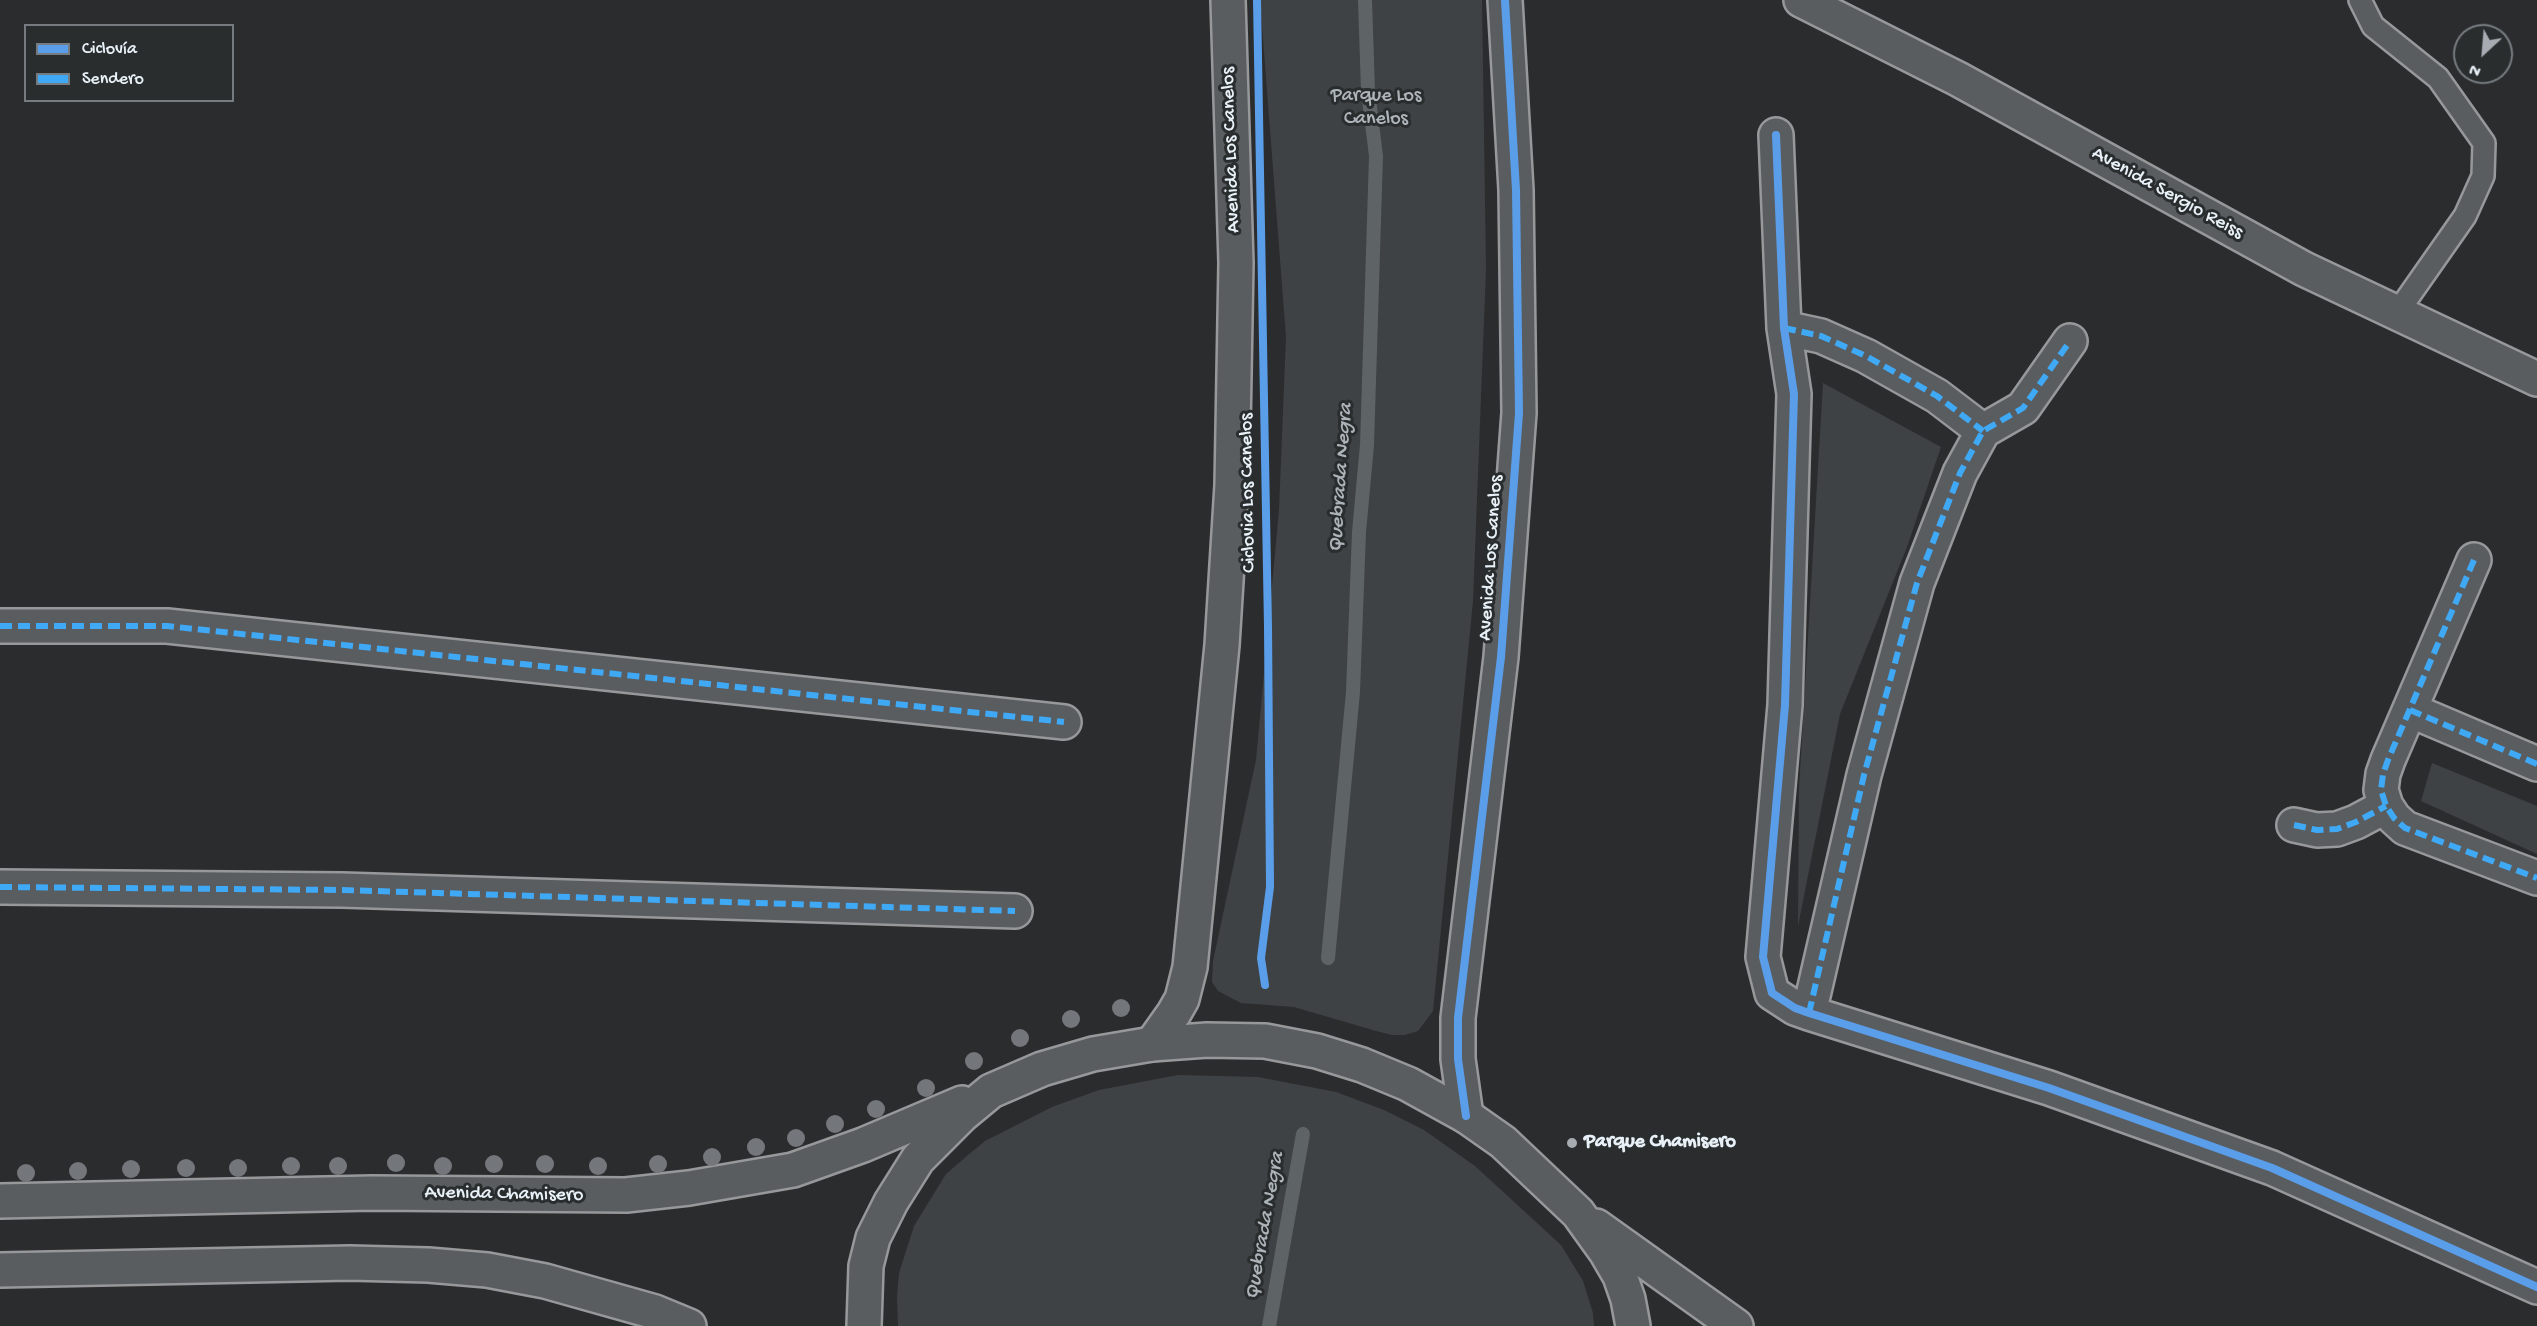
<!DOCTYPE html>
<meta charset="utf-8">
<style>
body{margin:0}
#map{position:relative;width:2537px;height:1326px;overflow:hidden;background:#2b2c2d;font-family:"Gochi Hand",sans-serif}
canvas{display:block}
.legend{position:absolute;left:24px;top:24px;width:210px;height:78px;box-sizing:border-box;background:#2a2d2e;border:2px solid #767b7f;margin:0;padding:8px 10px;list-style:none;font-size:18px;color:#e8f1f8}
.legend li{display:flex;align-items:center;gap:12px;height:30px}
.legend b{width:30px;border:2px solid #767b7f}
.north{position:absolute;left:2453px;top:24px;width:60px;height:60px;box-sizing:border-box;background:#2a2d2e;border:2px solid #767b7f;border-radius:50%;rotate:206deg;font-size:16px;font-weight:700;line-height:24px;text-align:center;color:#e8f1f8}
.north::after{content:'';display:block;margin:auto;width:21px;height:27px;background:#a6acb1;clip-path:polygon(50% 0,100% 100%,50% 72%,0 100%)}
</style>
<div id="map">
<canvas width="2537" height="1326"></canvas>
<ul class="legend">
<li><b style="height:8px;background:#5a9eea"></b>Ciclovía</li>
<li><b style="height:8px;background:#3fa9f5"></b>Sendero</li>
</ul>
<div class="north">N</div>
</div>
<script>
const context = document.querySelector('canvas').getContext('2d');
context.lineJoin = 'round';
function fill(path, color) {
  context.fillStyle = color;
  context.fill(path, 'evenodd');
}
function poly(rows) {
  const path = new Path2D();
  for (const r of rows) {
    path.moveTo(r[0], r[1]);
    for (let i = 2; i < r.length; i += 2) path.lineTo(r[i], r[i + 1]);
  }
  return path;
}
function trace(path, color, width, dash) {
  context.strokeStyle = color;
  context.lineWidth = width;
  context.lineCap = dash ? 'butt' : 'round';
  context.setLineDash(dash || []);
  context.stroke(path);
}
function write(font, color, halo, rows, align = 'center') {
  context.font = font + ' "Gochi Hand",sans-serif';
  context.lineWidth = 6;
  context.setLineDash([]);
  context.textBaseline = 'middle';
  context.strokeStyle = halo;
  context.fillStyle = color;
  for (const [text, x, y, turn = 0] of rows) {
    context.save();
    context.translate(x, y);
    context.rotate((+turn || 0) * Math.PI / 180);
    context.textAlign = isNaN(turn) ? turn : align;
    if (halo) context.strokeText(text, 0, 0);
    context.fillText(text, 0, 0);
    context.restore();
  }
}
const green = poly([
 [1260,0,1482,0,1486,269,1473,601,1433,1011,1418,1031,1405,1035,1392,1035,1376,1031,1294,1007,1241,1003,1218,991,1212,982,1213,961,1256,760,1279,510,1286,337],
 [1823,383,1941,447,1907,547,1840,714,1798,926,1799,789],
 [2432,763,2537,806,2537,854,2421,801],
 [1178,1075,1258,1077,1336,1092,1384,1110,1424,1130,1475,1166,1561,1245,1583,1281,1593,1313,1594,1326,898,1326,897,1296,899,1273,914,1226,946,1174,968,1155,985,1141,1052,1107,1099,1090]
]);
const stream = poly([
 [1328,958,1353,692,1359,532,1367,445,1376,156,1368,91,1365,0],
 [1269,1326,1303,1134]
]);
const lane = poly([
 [2360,0,2373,26,2438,78,2484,143,2483,176,2465,216,2397,313]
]);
const street = poly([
 [1801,0,1958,79,2304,269,2537,379],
 [1776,135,1784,328,1794,394,1785,705,1763,957,1772,993,1795,1008,1809,1013,2049,1088,2272,1168,2537,1287],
 [1784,328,1821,336,1866,356,1937,396,1983,431],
 [2474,560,2388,760,2383,774,2381,790,2386,806,2394,818,2405,828,2537,878],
 [0,626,167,626,1064,722],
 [2410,710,2537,764],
 [2294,825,2317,830,2337,829,2356,822,2386,806],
 [0,887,342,890,1015,911],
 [1809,1013,1864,775,1917,583,1960,473,1983,431,2023,408,2070,341],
 [1152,1044,1174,1013,1182,999,1190,967,1222,645,1232,485,1236,263,1228,0],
 [1466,1116,1458,1059,1458,1018,1501,657,1519,413,1516,190,1505,0]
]);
const secondary = poly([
 [0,1201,372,1193,626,1195,689,1188,793,1170,863,1145,962,1103],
 [1596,1226,1736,1326],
 [0,1270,350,1263,428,1265,487,1270,545,1281,655,1312,689,1326],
 [864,1326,866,1266,873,1238,891,1202,918,1159,962,1115,991,1091,1042,1069,1093,1054,1152,1044,1207,1040,1265,1041,1317,1051,1362,1065,1408,1084,1466,1116,1503,1142,1578,1213,1606,1252,1620,1276,1628,1299,1633,1326]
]);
const quiet = poly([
 [1784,328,1821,336,1866,356,1937,396,1983,431],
 [2474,560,2388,760,2383,774,2381,790,2386,806,2394,818,2405,828,2537,878],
 [0,626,167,626,1064,722],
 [2410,710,2537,764],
 [2294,825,2317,830,2337,829,2356,822,2386,806],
 [0,887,342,890,1015,911],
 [1809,1013,1864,775,1917,583,1960,473,1983,431,2023,408,2070,341]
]);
const cycleway = poly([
 [1257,0,1268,627,1270,887,1261,958,1265,985],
 [1776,135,1784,328,1794,394,1785,705,1763,957,1772,993,1795,1008,1809,1013,2049,1088,2272,1168,2537,1287],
 [1466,1116,1458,1059,1458,1018,1501,657,1519,413,1516,190,1505,0]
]);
const trees = [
 [1121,1008],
 [1071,1019],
 [1020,1038],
 [974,1061],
 [926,1088],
 [876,1109],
 [835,1124],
 [796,1138],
 [756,1147],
 [712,1157],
 [396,1163],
 [494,1164],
 [545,1164],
 [658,1164],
 [291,1166],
 [338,1166],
 [443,1166],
 [598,1166],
 [186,1168],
 [238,1168],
 [131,1169],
 [78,1171],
 [26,1173]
];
const markers = [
 [1572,1143,6,"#a6acb1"]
];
const parkNames = [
 ["Parque Los",1376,97],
 ["Canelos",1376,120]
];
const streetNames = [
 ["Avenida Los Canelos",1232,150,-92],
 ["Avenida Sergio Reiss",2167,194,29],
 ["Ciclovia Los Canelos",1249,493,-91],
 ["Avenida Los Canelos",1492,558,-86],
 ["Avenida Chamisero",504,1195,1]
];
const poiNames = [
 ["Parque Chamisero",1584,1143]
];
const waterNames = [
 ["Quebrada Negra",1342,478,-86],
 ["Quebrada Negra",1266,1226,-80]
];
fill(green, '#3f4244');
trace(stream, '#5e6365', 14);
trace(lane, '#96989a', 26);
trace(street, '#96989a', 38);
trace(secondary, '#96989a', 38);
trace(lane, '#5a5d60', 21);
trace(street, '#5a5d60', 33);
trace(secondary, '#5a5d60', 33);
trace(quiet, '#3fa9f5', 6, [12, 6]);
trace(cycleway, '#5a9eea', 8);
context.fillStyle = '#73777b';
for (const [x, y] of trees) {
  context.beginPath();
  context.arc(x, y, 9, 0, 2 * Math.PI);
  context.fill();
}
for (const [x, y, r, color] of markers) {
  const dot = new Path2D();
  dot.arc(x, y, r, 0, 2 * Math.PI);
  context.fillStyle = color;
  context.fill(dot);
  trace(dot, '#2a2d2e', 2);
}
write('20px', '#aeb5ba', '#2a2d2e', parkNames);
write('20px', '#e8f1f8', '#2a2d2e', streetNames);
write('bold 20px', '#e8f1f8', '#2a2d2e', poiNames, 'left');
write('italic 21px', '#acb3b9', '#2a2d2e', waterNames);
</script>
